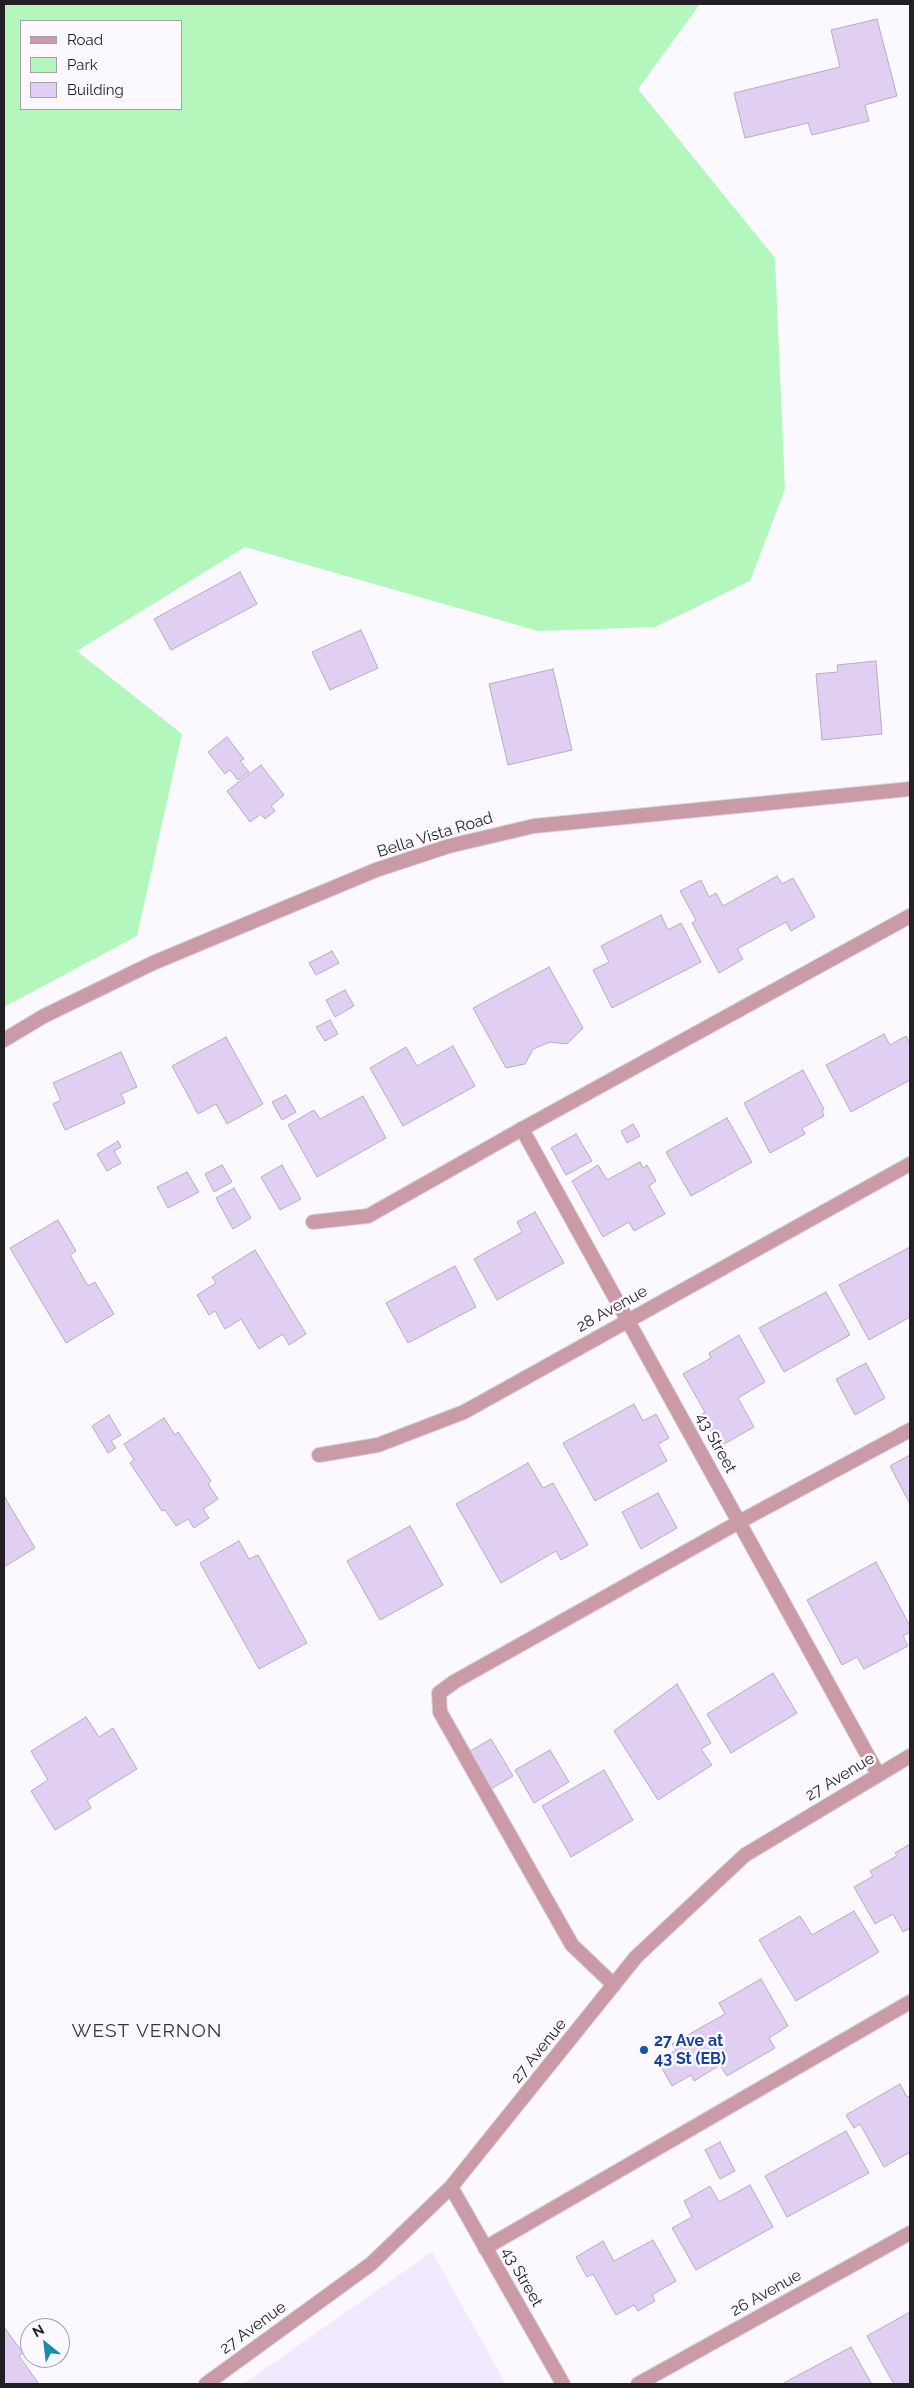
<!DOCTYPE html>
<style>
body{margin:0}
#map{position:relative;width:914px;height:2388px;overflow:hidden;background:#fbf8ff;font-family:Raleway,sans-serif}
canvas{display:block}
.frame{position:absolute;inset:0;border:5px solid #221f25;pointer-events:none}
.legend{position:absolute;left:20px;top:20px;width:162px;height:90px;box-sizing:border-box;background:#fbf8ff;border:1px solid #a4a1a8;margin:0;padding:6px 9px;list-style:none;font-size:15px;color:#221f25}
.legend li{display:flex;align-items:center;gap:10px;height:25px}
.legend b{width:25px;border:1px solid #a4a1a8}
.north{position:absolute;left:20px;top:2318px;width:50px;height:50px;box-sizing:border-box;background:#fbf8ff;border:1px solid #a4a1a8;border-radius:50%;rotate:331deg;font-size:14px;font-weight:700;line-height:20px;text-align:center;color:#221f25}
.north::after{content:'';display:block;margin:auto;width:18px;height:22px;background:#168db0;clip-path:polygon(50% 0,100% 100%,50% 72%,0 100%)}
</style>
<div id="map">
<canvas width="914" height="2388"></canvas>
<div class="frame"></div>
<ul class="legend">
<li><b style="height:6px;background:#ca9ba6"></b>Road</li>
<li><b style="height:14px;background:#b4f7bd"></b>Park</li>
<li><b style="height:14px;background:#e0cff2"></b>Building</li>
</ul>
<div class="north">N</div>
</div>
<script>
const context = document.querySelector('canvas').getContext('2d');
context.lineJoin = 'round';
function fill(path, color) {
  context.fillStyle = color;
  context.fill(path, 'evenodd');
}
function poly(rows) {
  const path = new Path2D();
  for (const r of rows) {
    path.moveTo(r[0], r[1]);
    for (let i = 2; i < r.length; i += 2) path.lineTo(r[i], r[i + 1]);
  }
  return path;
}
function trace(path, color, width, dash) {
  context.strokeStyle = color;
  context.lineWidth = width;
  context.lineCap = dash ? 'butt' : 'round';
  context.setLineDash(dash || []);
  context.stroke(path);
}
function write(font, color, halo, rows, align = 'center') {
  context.font = font + ' Raleway,sans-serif';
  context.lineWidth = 5;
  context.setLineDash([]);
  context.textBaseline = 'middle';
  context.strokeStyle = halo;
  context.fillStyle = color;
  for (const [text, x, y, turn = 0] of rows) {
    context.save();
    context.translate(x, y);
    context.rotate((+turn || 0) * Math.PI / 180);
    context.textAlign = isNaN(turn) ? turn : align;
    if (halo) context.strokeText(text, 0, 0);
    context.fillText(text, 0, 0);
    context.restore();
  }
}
const built = poly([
 [432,2252,506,2384,243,2384]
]);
const green = poly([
 [4,4,700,4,638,89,775,258,785,489,750,581,655,627,538,631,245,547,77,651,182,734,137,936,4,1007],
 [21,21,181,21,181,109,21,109]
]);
const building = poly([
 [877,19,897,96,865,105,869,121,812,135,808,123,745,138,734,93,840,67,831,30,877,19],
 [240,572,257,604,171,650,154,619,240,572],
 [361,630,378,668,330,690,312,652,361,630],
 [876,661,882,734,822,740,816,674,838,672,837,665,876,661],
 [553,669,572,750,508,765,489,684,553,669],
 [227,737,244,759,240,761,249,772,238,780,230,770,225,774,208,752,227,737],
 [261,765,284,795,271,806,275,811,265,819,261,814,250,822,227,791,261,765],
 [777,876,782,884,793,878,815,917,791,931,786,922,737,949,743,959,719,973,692,923,696,920,680,891,701,880,709,897,716,893,723,906,777,876],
 [661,915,668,930,681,923,701,962,612,1008,593,970,609,962,601,946,661,915],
 [332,951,339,963,316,975,309,963,332,951],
 [549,967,583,1028,567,1044,550,1042,533,1049,525,1064,506,1068,473,1008,549,967],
 [345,990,354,1006,335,1017,326,1000,345,990],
 [330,1020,338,1034,325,1041,316,1027,330,1020],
 [884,1034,890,1045,906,1036,910,1043,910,1080,851,1112,826,1065,884,1034],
 [226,1037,263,1104,227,1124,216,1104,198,1114,172,1066,226,1037],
 [453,1046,475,1086,403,1126,370,1068,406,1047,417,1066,453,1046],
 [121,1052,137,1087,121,1094,125,1103,65,1130,53,1104,61,1100,53,1083,121,1052],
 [803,1070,824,1109,822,1111,824,1116,802,1128,805,1134,770,1153,744,1103,803,1070],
 [286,1095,296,1112,282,1120,272,1102,286,1095],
 [363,1096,386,1138,317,1177,288,1125,314,1110,320,1119,363,1096],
 [727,1118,752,1162,691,1196,666,1152,727,1118],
 [633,1124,640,1136,627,1143,621,1131,633,1124],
 [576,1134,592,1161,566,1175,551,1148,576,1134],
 [118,1141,121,1147,114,1151,121,1163,107,1171,97,1154,118,1141],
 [640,1162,643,1168,647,1165,656,1181,649,1186,665,1214,634,1231,629,1222,603,1237,572,1181,598,1165,607,1180,640,1162],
 [222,1165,232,1182,214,1192,205,1174,222,1165],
 [282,1165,301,1199,280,1210,261,1177,282,1165],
 [187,1172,199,1192,168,1208,157,1187,187,1172],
 [234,1188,251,1218,233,1229,216,1198,234,1188],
 [535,1212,564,1263,497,1300,474,1259,522,1232,517,1222,535,1212],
 [58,1220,76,1251,70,1255,88,1286,95,1282,114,1314,66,1343,10,1248,58,1220],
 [910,1247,910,1317,869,1340,839,1285,910,1247],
 [255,1250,306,1334,289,1345,283,1334,259,1349,241,1319,225,1329,215,1311,209,1315,197,1295,216,1283,212,1277,255,1250],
 [455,1266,476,1307,408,1343,386,1303,455,1266],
 [826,1292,850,1335,784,1372,759,1328,826,1292],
 [739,1335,765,1382,738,1398,754,1427,719,1447,701,1415,705,1412,683,1374,711,1358,709,1353,739,1335],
 [866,1363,885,1398,855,1415,836,1379,866,1363],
 [634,1404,643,1421,656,1414,669,1438,658,1444,667,1461,595,1501,563,1443,634,1404],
 [109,1415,121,1435,111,1441,116,1448,108,1453,92,1426,109,1415],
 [164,1418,175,1435,178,1432,211,1481,208,1484,218,1499,203,1509,209,1518,194,1528,188,1519,176,1526,165,1510,162,1511,130,1463,134,1460,124,1444,164,1418],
 [910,1455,910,1504,890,1466,910,1455],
 [528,1463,543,1488,553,1483,588,1545,561,1560,556,1551,501,1583,456,1504,528,1463],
 [658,1493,677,1528,641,1549,622,1512,658,1493],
 [4,1496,35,1548,4,1567,4,1496],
 [410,1526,443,1585,380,1620,347,1561,410,1526],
 [239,1541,249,1559,258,1555,307,1643,259,1669,200,1563,239,1541],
 [876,1562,910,1626,910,1632,903,1636,908,1646,864,1669,857,1657,842,1665,807,1600,876,1562],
 [773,1673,797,1713,731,1753,707,1714,773,1673],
 [677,1684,711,1743,701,1749,712,1765,658,1800,614,1731,677,1684],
 [86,1717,99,1737,113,1728,137,1769,87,1800,91,1808,55,1830,31,1791,48,1780,31,1751,86,1717],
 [491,1739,513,1776,491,1789,470,1751,491,1739],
 [550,1750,569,1782,534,1803,515,1770,550,1750],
 [604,1770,633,1820,571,1857,542,1806,604,1770],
 [910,1844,910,1928,903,1932,893,1914,875,1924,854,1887,873,1876,870,1871,897,1856,895,1853,910,1844],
 [854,1911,879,1952,796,2001,759,1940,800,1916,812,1935,854,1911],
 [761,1979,788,2026,769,2038,775,2048,727,2076,720,2065,694,2081,691,2075,672,2086,658,2061,676,2050,672,2044,725,2014,719,2003,761,1979],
 [900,2084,907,2097,910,2096,910,2152,884,2167,860,2124,854,2128,846,2115,900,2084],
 [846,2131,869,2173,787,2217,765,2176,846,2131],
 [720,2142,735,2171,720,2179,705,2150,720,2142],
 [750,2185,773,2227,696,2270,672,2228,692,2217,684,2201,710,2186,719,2202,750,2185],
 [653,2240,676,2281,652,2295,655,2301,638,2311,634,2305,616,2315,593,2274,587,2277,576,2257,603,2241,614,2261,653,2240],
 [910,2312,910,2384,894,2384,867,2336,910,2312],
 [4,2327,23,2353,19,2356,39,2384,4,2384,4,2327],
 [851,2347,871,2383,868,2384,782,2384,851,2347]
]);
const service = poly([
 [313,1222,368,1216,522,1129,910,916],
 [614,1985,572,1945,440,1712,439,1693,454,1682,739,1522,910,1430],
 [485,2248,910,2002]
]);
const minor = poly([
 [522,1129,878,1774],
 [319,1455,378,1445,464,1412,910,1164],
 [451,2187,563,2384],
 [206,2384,371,2264,451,2187,636,1957,745,1855,910,1756],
 [638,2384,910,2233]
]);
const tertiary = poly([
 [4,1040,44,1016,153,963,376,870,449,846,534,826,910,789]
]);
const markers = [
 [644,2050,5,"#1a4fb4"]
];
const streetNames = [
 ["Bella Vista Road",435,835,-17],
 ["28 Avenue",612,1309,-29],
 ["43 Street",716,1443,61],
 ["27 Avenue",840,1777,-31],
 ["27 Avenue",539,2051,-51],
 ["43 Street",522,2277,60],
 ["26 Avenue",766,2293,-29],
 ["27 Avenue",253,2328,-36]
];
const transitNames = [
 ["27 Ave at",654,2041],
 ["43 St (EB)",654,2059]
];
const quarterNames = [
 ["WEST VERNON",147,2031]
];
fill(built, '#f2e9fe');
fill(green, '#b4f7bd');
fill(building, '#e0cff2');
trace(building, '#b5adbe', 1);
trace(service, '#d8d5dc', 16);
trace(minor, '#d8d5dc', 16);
trace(tertiary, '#d8d5dc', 16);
trace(service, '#ca9ba6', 14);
trace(minor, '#ca9ba6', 14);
trace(tertiary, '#ca9ba6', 14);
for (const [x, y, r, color] of markers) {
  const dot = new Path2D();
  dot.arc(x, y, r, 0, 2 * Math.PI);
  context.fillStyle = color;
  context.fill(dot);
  trace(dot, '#fbf8ff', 2);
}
write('16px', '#221f25', '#fbf8ff', streetNames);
write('bold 16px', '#164399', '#fbf8ff', transitNames, 'left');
context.letterSpacing = '1px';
write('19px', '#393341', '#fbf8ff', quarterNames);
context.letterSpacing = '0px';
</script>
